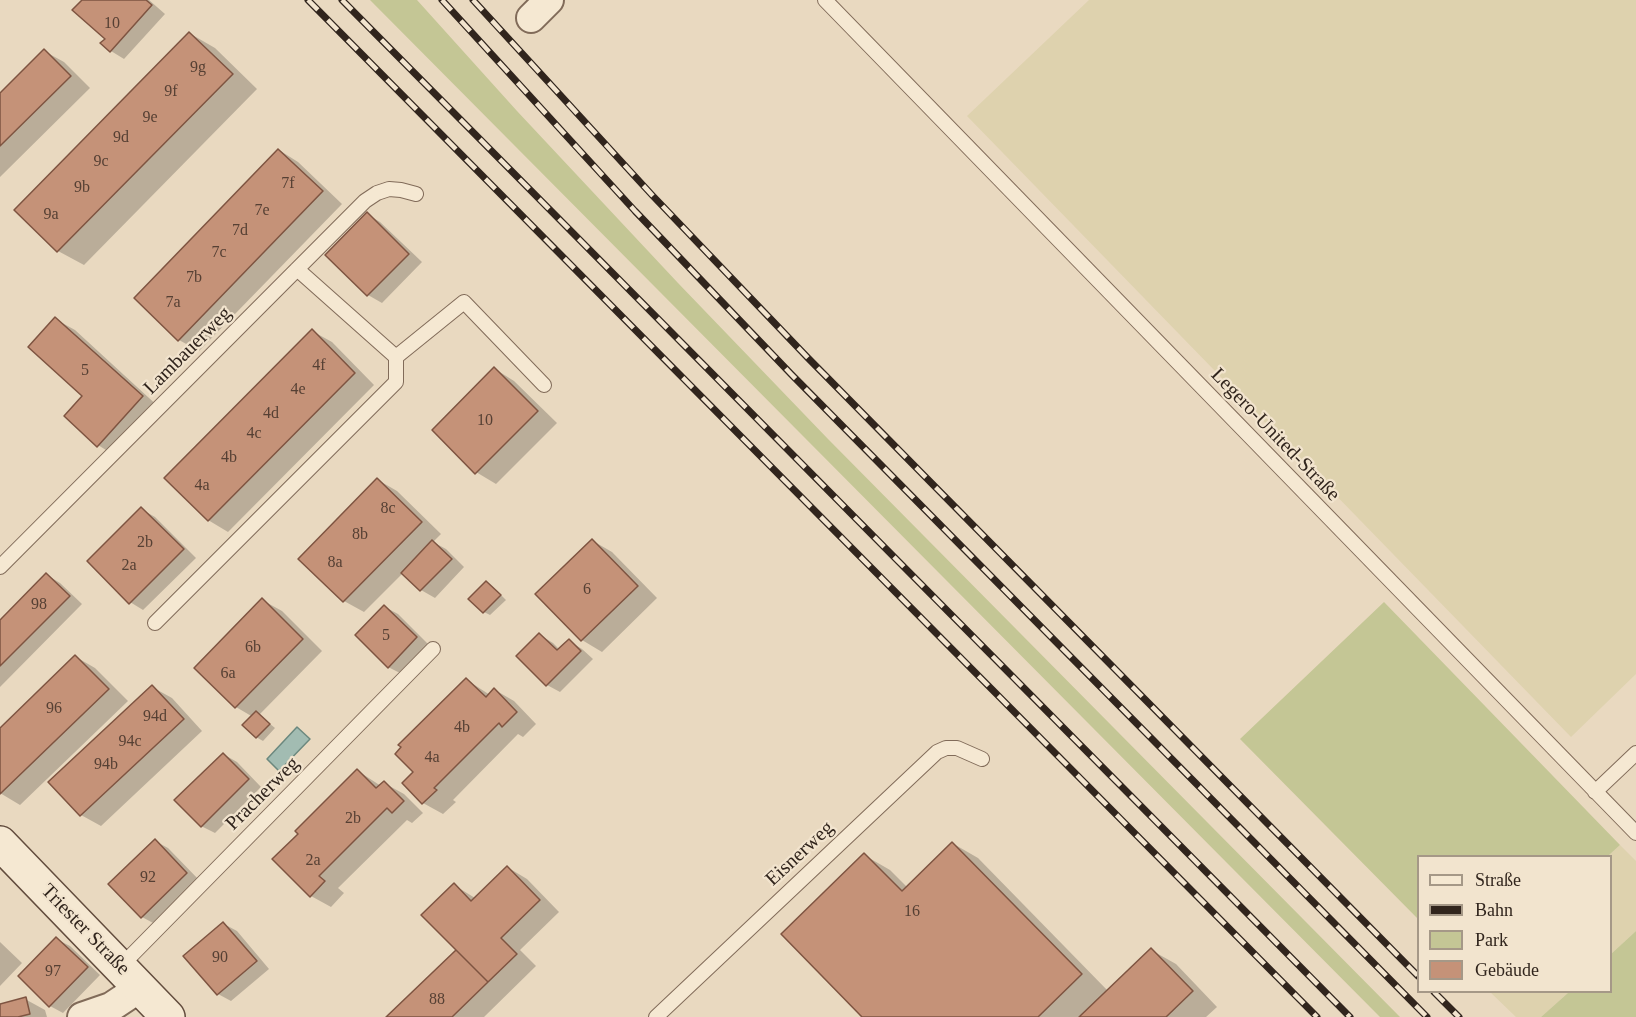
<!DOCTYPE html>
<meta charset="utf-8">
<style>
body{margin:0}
#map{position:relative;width:1636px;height:1017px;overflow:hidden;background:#e9d9c0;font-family:"Times New Roman",serif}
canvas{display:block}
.legend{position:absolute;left:1417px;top:855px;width:195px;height:138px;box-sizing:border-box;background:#f2e4ce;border:2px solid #a59887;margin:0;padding:8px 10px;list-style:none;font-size:18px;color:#31251d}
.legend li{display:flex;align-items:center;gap:12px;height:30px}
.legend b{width:30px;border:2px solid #a59887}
</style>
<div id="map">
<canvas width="1636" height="1017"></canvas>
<ul class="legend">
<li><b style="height:8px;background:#f5e8d2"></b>Straße</li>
<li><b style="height:8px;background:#31251d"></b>Bahn</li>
<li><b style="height:16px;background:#c4c695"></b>Park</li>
<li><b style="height:16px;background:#c59278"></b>Gebäude</li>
</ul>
</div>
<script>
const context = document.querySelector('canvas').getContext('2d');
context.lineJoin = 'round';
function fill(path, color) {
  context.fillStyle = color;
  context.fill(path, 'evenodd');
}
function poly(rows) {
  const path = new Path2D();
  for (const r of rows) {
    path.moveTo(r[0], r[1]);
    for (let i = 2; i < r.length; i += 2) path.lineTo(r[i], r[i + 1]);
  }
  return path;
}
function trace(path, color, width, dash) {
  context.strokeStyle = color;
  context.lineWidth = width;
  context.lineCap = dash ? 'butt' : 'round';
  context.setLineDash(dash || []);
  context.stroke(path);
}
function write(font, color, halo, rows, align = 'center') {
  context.font = font + ' "Times New Roman",serif';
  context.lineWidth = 4.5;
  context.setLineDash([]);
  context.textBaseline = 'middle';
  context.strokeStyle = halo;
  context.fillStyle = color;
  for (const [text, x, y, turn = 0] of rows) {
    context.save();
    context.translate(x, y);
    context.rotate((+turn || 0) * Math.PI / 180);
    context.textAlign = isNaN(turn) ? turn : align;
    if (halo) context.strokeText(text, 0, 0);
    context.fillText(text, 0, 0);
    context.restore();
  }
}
const farmland = poly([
 [1089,0,1636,0,1636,674,1571,737,967,116],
 [1620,845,1636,861,1636,931,1611,954,1610,856,1608,856],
 [1490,992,1569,992,1541,1017,1516,1017]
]);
const green = poly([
 [370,0,417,0,517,111,678,283,828,439,1400,1017,1380,1017],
 [1384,602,1620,845,1608,856,1418,856,1418,919,1240,739],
 [1636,931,1636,1017,1541,1017,1569,992,1610,992,1611,954]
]);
const water = poly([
 [297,727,310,739,279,771,267,759,297,727]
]);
const shadow = poly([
 [84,0,149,0,165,14,124,59,111,51,102,43,107,39],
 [189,33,215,48,257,89,84,265,58,251],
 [44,51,64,62,90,88,0,177,0,95],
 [279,150,298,162,342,204,199,351,179,340],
 [367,214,380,222,422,262,382,303,368,295,327,255],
 [55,319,75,330,161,409,117,457,98,445,84,396],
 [312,331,332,342,374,385,228,532,208,520],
 [495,369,514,381,557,423,496,484,476,472],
 [378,480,397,491,441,534,433,542,446,549,464,567,435,598,421,590,403,573,364,612,344,601],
 [141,509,155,517,196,558,143,610,130,602],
 [593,541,612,552,657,598,602,652,582,640,538,594],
 [47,575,60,583,82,604,0,687,0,622],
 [486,583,492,586,506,600,490,615,484,612],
 [262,600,282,611,322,651,259,715,275,728,263,741,256,737,253,717,236,707],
 [385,607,398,614,430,646,402,674,388,667],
 [540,635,553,643,560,650,569,641,582,649,593,659,560,692,547,685],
 [76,657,95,668,128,701,20,805,0,793,0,730],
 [467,680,490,695,495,690,514,701,536,724,523,737,518,734,453,800,456,802,443,814,423,803,404,783,415,772],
 [152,687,172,698,202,731,101,826,81,815,50,782],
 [223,754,237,762,261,787,215,833,201,826],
 [358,771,381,786,384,783,404,794,423,813,412,823,407,820,338,888,344,893,331,907,311,896],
 [155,841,168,848,200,881,155,924,142,917],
 [952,843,978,858,1108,991,1151,950,1176,964,1217,1007,1206,1017,864,1017,864,855,890,870,907,887],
 [507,867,527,879,559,912,520,950,536,966,484,1017,389,1017,458,950,454,885,475,898],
 [224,924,237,931,269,969,231,1001,218,994],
 [56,939,70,946,100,975,63,1013,50,1006],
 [0,942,22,963,0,986],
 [25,999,45,1010,47,1017,0,1017,0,1005]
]);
const building = poly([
 [82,0,146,0,152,5,110,52,100,43,105,39,72,10,82,0],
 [189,32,233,74,57,252,14,210,189,32],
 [44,49,71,76,0,146,0,93,44,49],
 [278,149,323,191,178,341,134,298,278,149],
 [367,212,409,254,367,296,325,255,367,212],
 [55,317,143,396,97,447,64,416,82,396,28,347,55,317],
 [312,329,355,373,208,521,164,478,312,329],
 [494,367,538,411,475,474,432,430,494,367],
 [377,478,422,522,343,602,298,559,377,478],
 [141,507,184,549,129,604,87,561,141,507],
 [592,539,638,586,581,641,535,594,592,539],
 [432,540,452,559,420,591,401,573,432,540],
 [46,573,70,596,0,666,0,620,46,573],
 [486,581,501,595,483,613,468,599,486,581],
 [262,598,303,639,235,708,194,668,262,598],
 [384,605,417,637,388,668,355,635,384,605],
 [539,633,557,650,569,639,581,651,546,686,516,656,539,633],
 [75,655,109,689,0,794,0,728,75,655],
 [466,678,486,697,494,688,517,712,502,727,499,723,434,788,437,790,422,804,402,783,413,772,395,754,401,747,398,745,466,678],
 [152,685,184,719,80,816,48,782,152,685],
 [256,711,270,724,256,738,242,725,256,711],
 [223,753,249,779,201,827,174,800,223,753],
 [357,769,376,788,384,781,404,801,392,813,387,808,319,876,325,881,310,897,272,859,298,834,295,831,357,769],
 [155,839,187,873,141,918,108,884,155,839],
 [952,842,1082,974,1038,1017,862,1017,781,934,864,853,902,891,952,842],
 [507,866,540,900,501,938,517,954,488,982,421,915,454,883,471,901,507,866],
 [223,922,257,961,217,995,183,956,223,922],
 [56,937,88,967,49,1007,18,976,56,937],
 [1151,948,1193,991,1166,1017,1079,1017,1151,948],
 [456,950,488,982,452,1017,386,1017,456,950],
 [26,997,30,1014,18,1017,0,1017,0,1004,26,997]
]);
const service = poly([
 [825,0,1636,833],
 [396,357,464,302,544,385],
 [0,567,365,201,377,193,389,189,401,190,416,194],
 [155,623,396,382,396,357,297,269],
 [1595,792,1636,753],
 [121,966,433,649],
 [656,1017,937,752,946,748,957,748,982,759]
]);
const minor = poly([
 [531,18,549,0],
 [82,1017,111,1007,141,987]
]);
const secondary = poly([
 [0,843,168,1017]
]);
const rail = poly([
 [308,0,1317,1017],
 [342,0,1350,1017],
 [442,0,635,211,791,374,1427,1017],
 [473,0,652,195,808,358,1418,976],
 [1434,992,1459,1017]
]);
const numberNames = [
 ["10",112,24],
 ["9g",198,68],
 ["9f",171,92],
 ["9e",150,118],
 ["9d",121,138],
 ["9c",101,162],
 ["7f",288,184],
 ["9b",82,188],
 ["7e",262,211],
 ["9a",51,215],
 ["7d",240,231],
 ["7c",219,253],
 ["7b",194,278],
 ["7a",173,303],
 ["4f",319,366],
 ["5",85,371],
 ["4e",298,390],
 ["4d",271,414],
 ["10",485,421],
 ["4c",254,434],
 ["4b",229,458],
 ["4a",202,486],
 ["8c",388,509],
 ["8b",360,535],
 ["2b",145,543],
 ["8a",335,563],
 ["2a",129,566],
 ["6",587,590],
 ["98",39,605],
 ["5",386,636],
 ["6b",253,648],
 ["6a",228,674],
 ["96",54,709],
 ["94d",155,717],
 ["4b",462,728],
 ["94c",130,742],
 ["4a",432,758],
 ["94b",106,765],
 ["2b",353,819],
 ["2a",313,861],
 ["92",148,878],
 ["16",912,912],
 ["90",220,958],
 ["97",53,972],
 ["88",437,1000]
];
const streetNames = [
 ["Lambauerweg",188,351,-45],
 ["Legero-United-Straße",1275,435,46],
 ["Pracherweg",263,794,-45],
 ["Eisnerweg",800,854,-43],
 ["Triester Straße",85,930,46]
];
fill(farmland, '#ded2ae');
fill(green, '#c4c695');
fill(water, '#a2bcb2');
trace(water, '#6b887e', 1.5);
fill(shadow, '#0003');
fill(building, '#c59278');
trace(building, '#7e5441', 1.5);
trace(service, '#816b59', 16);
trace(minor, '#816b59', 32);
trace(secondary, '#624c3d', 36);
trace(service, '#f5e8d2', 14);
trace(minor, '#f5e8d2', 28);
trace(secondary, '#f5e8d2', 33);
trace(rail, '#31251d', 7);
trace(rail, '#f2e4ce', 4.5, [14]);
write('16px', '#564034', null, numberNames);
write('20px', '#31251d', '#f2e4ce', streetNames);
</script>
